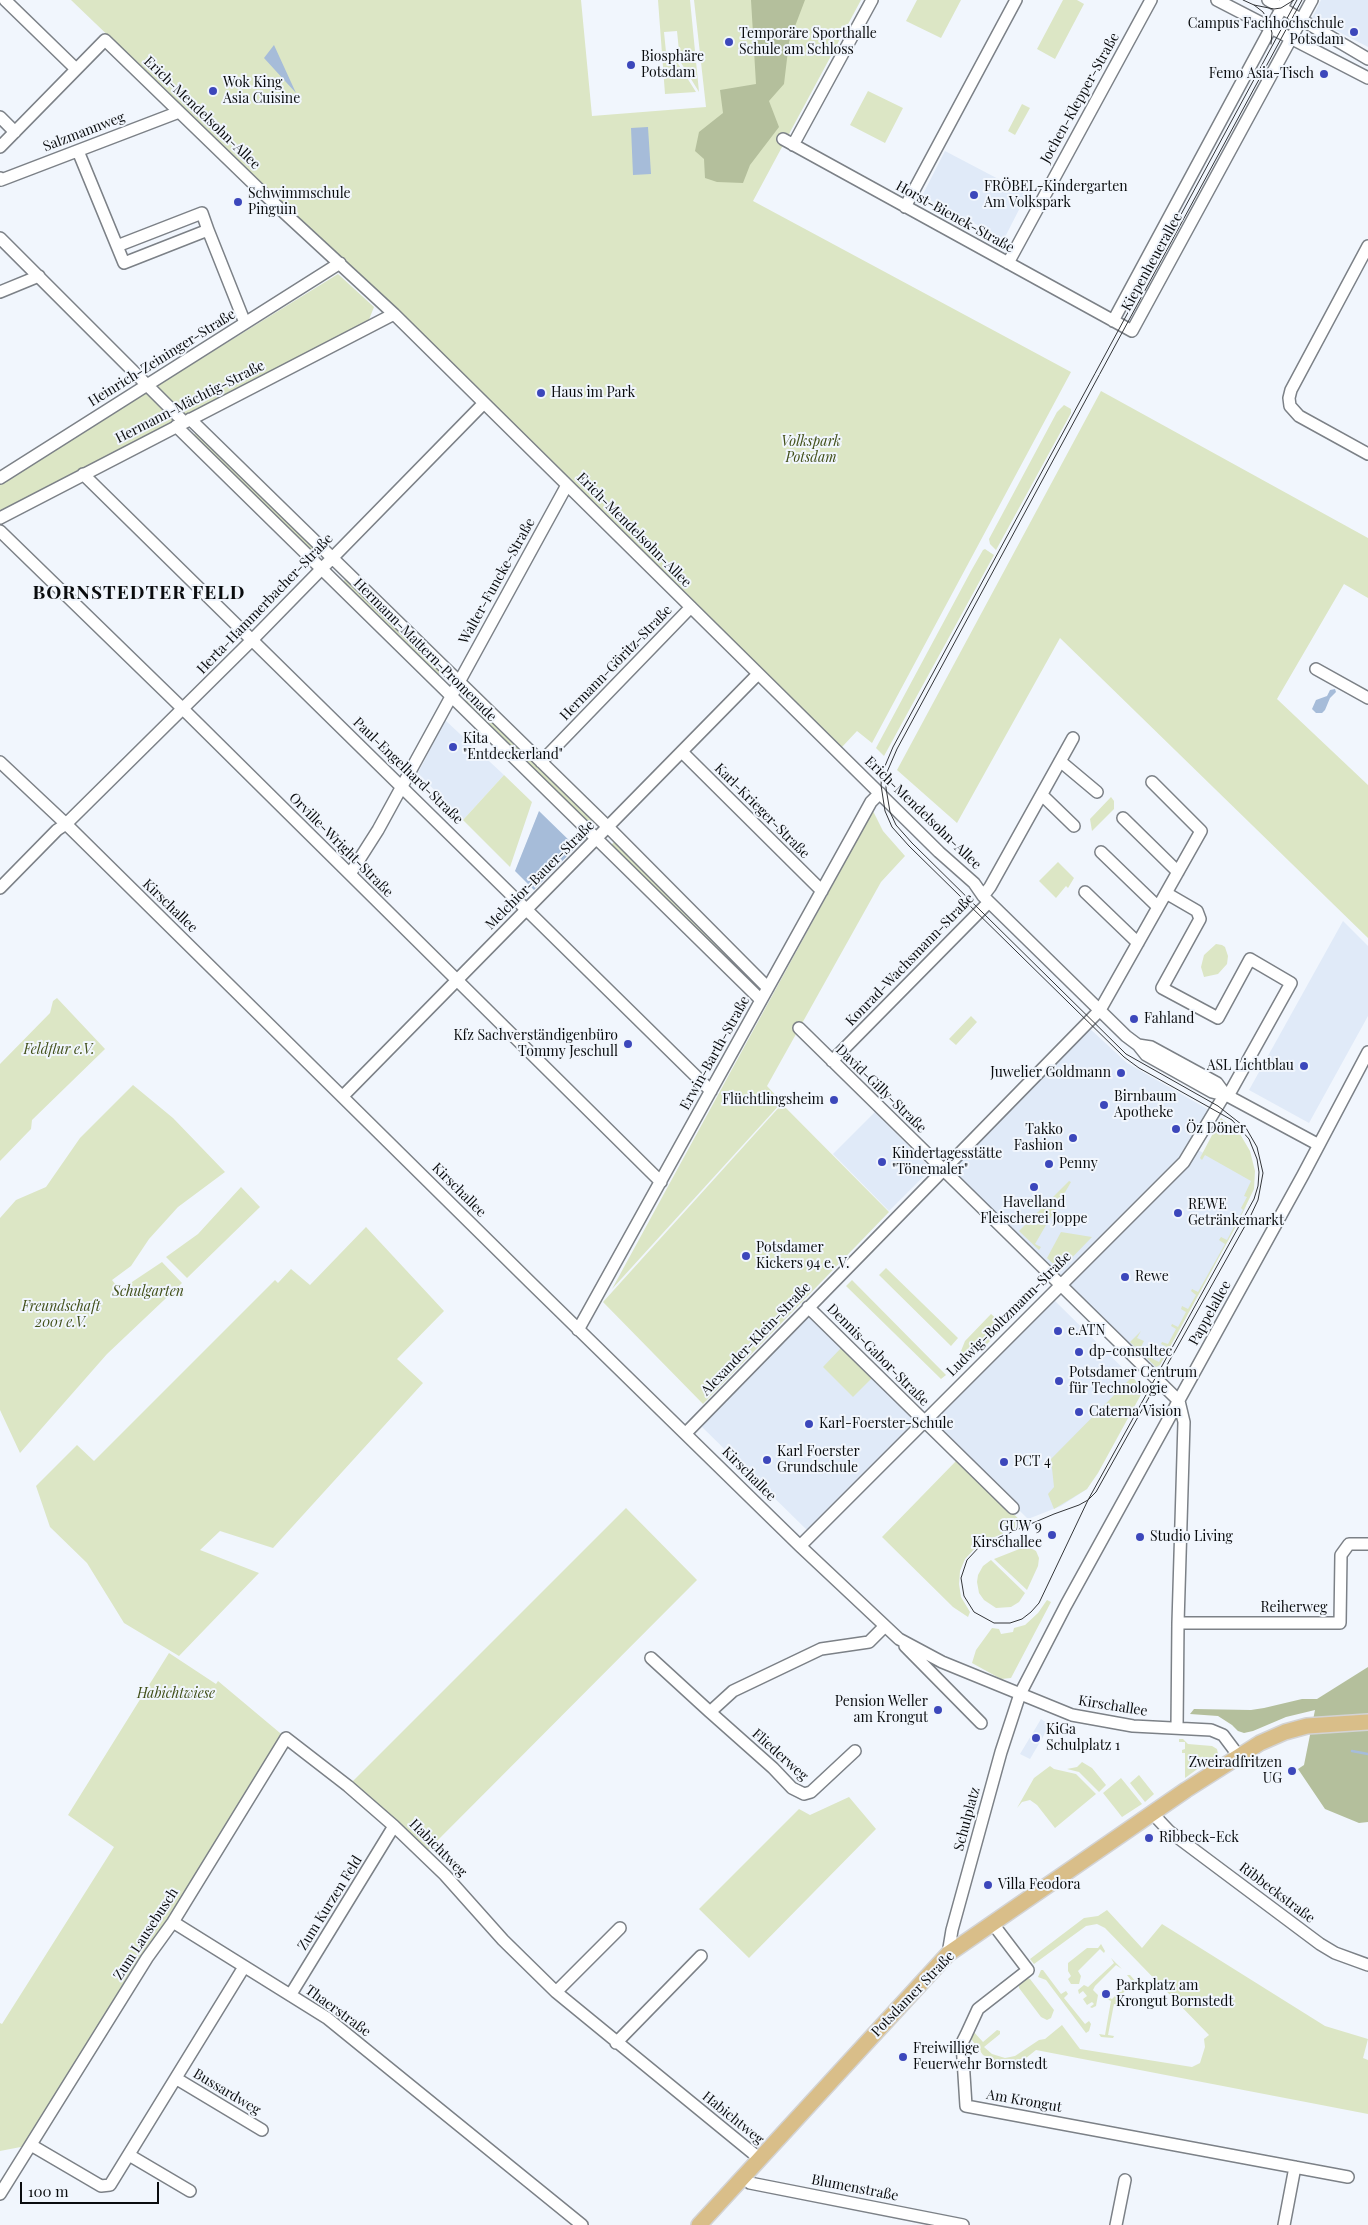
<!DOCTYPE html>
<meta charset="utf-8">
<style>
body{margin:0}
#map{position:relative;width:1368px;height:2225px;overflow:hidden;background:#f1f6fd;font-family:"Playfair Display",serif}
canvas{display:block}
.scale{position:absolute;left:20px;top:2182px;width:139px;height:22px;box-sizing:border-box;border:2px solid #0a0c0e;border-top:0;padding-left:6px;font-size:15px;line-height:18px;white-space:nowrap;color:#0a0c0e;-webkit-text-stroke:4px #f1f6fd;paint-order:stroke}
</style>
<div id="map">
<canvas width="1368" height="2225"></canvas>
<div class="scale">100 m</div>
</div>
<script>
const context = document.querySelector('canvas').getContext('2d');
context.lineJoin = 'round';
function fill(path, color) {
  context.fillStyle = color;
  context.fill(path, 'evenodd');
}
function poly(rows) {
  const path = new Path2D();
  for (const r of rows) {
    path.moveTo(r[0], r[1]);
    for (let i = 2; i < r.length; i += 2) path.lineTo(r[i], r[i + 1]);
  }
  return path;
}
function trace(path, color, width, dash) {
  context.strokeStyle = color;
  context.lineWidth = width;
  context.lineCap = dash ? 'butt' : 'round';
  context.setLineDash(dash || []);
  context.stroke(path);
}
function write(font, color, halo, rows, align = 'center') {
  context.font = font + ' "Playfair Display",serif';
  context.lineWidth = 4;
  context.setLineDash([]);
  context.textBaseline = 'middle';
  context.strokeStyle = halo;
  context.fillStyle = color;
  for (const [text, x, y, turn = 0] of rows) {
    context.save();
    context.translate(x, y);
    context.rotate((+turn || 0) * Math.PI / 180);
    context.textAlign = isNaN(turn) ? turn : align;
    if (halo) context.strokeText(text, 0, 0);
    context.fillText(text, 0, 0);
    context.restore();
  }
}
const built = poly([
 [1321,0,1368,0,1368,47,1312,18],
 [945,151,1027,194,1004,239,922,196],
 [445,720,504,775,463,820,418,773],
 [1343,921,1368,946,1368,1016,1309,1123,1249,1090],
 [1088,1027,1127,1063,1209,1110,1189,1145,1254,1181,1245,1209,1157,1371,956,1177,953,1170,955,1163],
 [875,1112,931,1169,889,1211,833,1154],
 [1052,1298,1144,1389,1087,1489,1061,1506,1028,1519,938,1430,935,1420],
 [810,1315,914,1418,915,1421,914,1427,810,1533,701,1426],
 [1041,1719,1050,1725,1030,1759,1020,1754]
]);
const green = poly([
 [71,0,581,0,592,116,706,107,694,0,861,0,753,201,1071,372,872,743,857,731,842,747,385,301],
 [658,0,690,0,699,92,680,61,677,31,664,32,667,62,677,62,696,92,665,94],
 [917,0,961,0,941,38,906,21],
 [1063,0,1077,0,1084,4,1055,59,1037,49],
 [868,91,903,108,885,143,850,125],
 [1022,104,1030,108,1015,135,1008,131],
 [338,274,374,307,368,322,0,514,0,483],
 [1101,391,1368,538,1368,598,1344,584,1277,699,1368,785,1368,938,1060,638,957,823,897,770],
 [1064,405,1071,409,1071,413,996,550,990,544,989,539,1057,412],
 [198,431,322,554,317,559,192,436],
 [985,549,994,555,884,756,876,748,971,571,983,550],
 [347,578,442,671,436,677,341,583],
 [468,697,597,824,591,830,463,703],
 [504,775,532,802,510,867,463,820],
 [1111,797,1114,801,1114,809,1092,831,1090,819],
 [873,811,883,831,905,856,881,882,767,1086,782,1102,612,1289],
 [615,841,757,981,753,988,609,847],
 [1058,862,1074,878,1068,888,1066,886,1056,898,1039,881],
 [1216,944,1222,945,1225,947,1228,956,1227,964,1218,974,1204,977,1201,967,1204,955],
 [57,998,105,1049,32,1120,31,1129,0,1161,0,1064,50,1013,53,1001],
 [971,1016,977,1022,956,1045,949,1039],
 [133,1085,173,1118,225,1172,178,1207,149,1239,131,1266,112,1280,120,1290,162,1262,182,1283,107,1354,20,1453,0,1410,0,1218,16,1200,46,1187,80,1138],
 [782,1104,889,1212,703,1404,603,1302],
 [1221,1118,1240,1134,1250,1151,1255,1171,1254,1189,1235,1228,1160,1365,1156,1367,1130,1342,1141,1331,1137,1338,1144,1341,1140,1349,1146,1352,1145,1355,1159,1362,1167,1347,1161,1344,1162,1342,1168,1344,1176,1329,1171,1326,1172,1324,1178,1327,1186,1312,1181,1309,1182,1306,1188,1309,1196,1295,1191,1291,1192,1289,1198,1292,1225,1244,1219,1240,1221,1237,1227,1240,1235,1225,1230,1221,1231,1220,1237,1222,1243,1210,1241,1208,1247,1197,1244,1196,1251,1181,1205,1155,1202,1160,1200,1158],
 [1069,1181,1071,1182,1035,1244,1041,1247,1039,1250,1019,1231],
 [241,1187,260,1207,187,1278,166,1257,198,1234],
 [366,1227,444,1311,397,1359,423,1383,273,1548,220,1531,200,1550,259,1573,179,1656,124,1623,87,1563,50,1527,36,1486,77,1445,94,1461,275,1280,278,1283,291,1269,310,1285],
 [1061,1232,1092,1237,1060,1270,1047,1258],
 [886,1268,958,1338,951,1346,879,1275],
 [852,1280,946,1375,941,1379,846,1286],
 [991,1314,1005,1326,962,1369,961,1351,965,1341],
 [841,1348,872,1378,853,1397,823,1367],
 [1132,1377,1144,1389,1098,1473,1087,1489,1054,1509,1048,1494,1054,1487,1051,1459],
 [957,1460,1024,1524,979,1544,965,1559,960,1571,959,1584,961,1597,970,1612,968,1617,953,1607,882,1537],
 [626,1508,697,1580,424,1854,348,1786],
 [1027,1546,1036,1551,1039,1558,1038,1566,1027,1590,994,1559],
 [991,1560,1025,1593,1019,1602,1011,1607,996,1608,984,1600,979,1593,977,1582,978,1575,983,1566],
 [1047,1600,1051,1602,1011,1678,1001,1679,972,1663,976,1650,992,1628,999,1629,1001,1634,1013,1632,1014,1628,1025,1625,1038,1613],
 [169,1653,216,1684,218,1681,286,1738,31,2145,0,2151,0,2023,2,2024,114,1847,68,1815],
 [1179,1739,1183,1739,1188,1744,1212,1746,1217,1749,1218,1754,1185,1778,1185,1753,1182,1753,1182,1750,1185,1749,1185,1742,1179,1742],
 [1082,1762,1092,1768,1106,1785,1099,1792,1079,1772,1067,1769,1077,1767],
 [1050,1766,1054,1769,1076,1774,1096,1794,1055,1828,1037,1805,1030,1800,1022,1802,1017,1808,1034,1778],
 [1139,1775,1154,1794,1145,1802,1130,1783],
 [1121,1778,1142,1804,1122,1817,1103,1793],
 [849,1797,876,1829,749,1958,699,1909,799,1809,810,1815],
 [1107,1910,1142,1948,1162,1924,1325,2026,1368,2039,1363,2058,1368,2060,1368,2114,1036,2050,1026,2058,1011,2063,996,2062,983,2055,969,2036,972,2030,983,2042,997,2030,1000,2031,1000,2034,984,2047,992,2054,1005,2058,1015,2056,1039,2040,1045,2039,1062,2025,1080,2049,1192,2067,1200,2063,1205,2047,1204,2039,1209,2035,1105,1928,1097,1924,1086,1926,1034,1964,1030,1959,1084,1918,1098,1916],
 [1101,1944,1105,1951,1104,1953,1100,1949,1078,1971,1081,1976,1079,1984,1071,1984,1068,1979,1071,1976,1068,1971,1068,1963,1087,1948,1098,1948],
 [1111,1958,1122,1969,1116,1965,1095,1986,1093,1990,1098,1995,1096,2006,1092,2008,1090,2007,1094,2004,1092,2002,1087,2005,1083,1999,1087,1996,1083,1991,1079,1994,1078,1990,1084,1985,1088,1987,1114,1963],
 [1041,1970,1043,1970,1061,1994,1066,1991,1068,1994,1064,1998,1085,2024,1089,2021,1091,2024,1089,2031,1086,2033,1046,1980,1038,1977],
 [1127,1975,1130,1975,1139,1985,1138,1986,1133,1983,1116,2000,1121,2004,1120,2006,1114,2004,1113,2009,1108,2035,1114,2036,1113,2038,1101,2037,1099,2034,1105,2035,1111,2001,1105,1998,1106,1996,1112,1999,1131,1980],
 [1027,1978,1030,1979,1054,2010,1051,2018,1047,2020,1041,2017,1019,1988,1019,1984]
]);
const forest = poly([
 [751,0,805,0,789,42,784,84,769,101,779,127,750,165,743,183,717,182,705,178,704,159,695,151,699,132,723,113,720,90,756,84],
 [1368,1667,1368,1822,1359,1823,1325,1809,1298,1769,1304,1765,1315,1710,1286,1717,1253,1731,1244,1733,1238,1731,1232,1725,1218,1716,1190,1714,1194,1709,1251,1710,1264,1708,1302,1699,1317,1699]
]);
const water = poly([
 [274,45,296,93,264,58],
 [648,127,651,174,633,175,631,128],
 [1335,689,1336,692,1330,698,1325,710,1322,713,1316,713,1312,709,1316,700,1327,696,1330,690],
 [539,811,576,847,534,890,515,871]
]);
const stream = poly([
 [1352,1751,1368,1754]
]);
const minor = poly([
 [5,0,76,69],
 [1217,0,1368,78],
 [1268,0,1368,59],
 [0,117,15,132],
 [783,139,1132,331,1312,0],
 [793,145,872,0],
 [0,147,105,40,264,194,394,314,939,852,974,883,983,896,1126,1036,1138,1045,1146,1055,1212,1092,1228,1096,1319,1145],
 [78,151,124,263,208,230,245,323],
 [0,178,1,180,179,112],
 [905,207,1016,0],
 [0,238,184,422],
 [117,246,202,213,208,230],
 [1368,246,1291,390,1289,398,1290,406,1299,416,1368,454],
 [1008,263,1151,0],
 [0,292,39,276],
 [1113,321,1286,0],
 [190,419,608,827,768,988],
 [176,426,761,1000],
 [83,474,711,1091],
 [0,478,340,263],
 [0,518,394,314],
 [0,531,182,708,661,1182],
 [1316,669,1368,698],
 [682,752,822,891],
 [1060,761,1097,792],
 [0,762,66,824,530,1282,800,1546,899,1639,942,1662,1072,1715,1133,1726,1211,1730,1223,1735,1238,1755],
 [541,762,691,607],
 [1042,795,1074,826],
 [1123,818,1178,872],
 [1101,852,1158,907],
 [350,874,378,830,567,485],
 [0,888,57,830,66,824,252,640,484,403],
 [1085,892,1138,943],
 [1166,893,1197,911,1200,919,1162,988,1218,1018,1250,959,1291,983,1228,1096],
 [983,896,990,887,1073,738],
 [799,1028,1179,1401],
 [1138,1045,1151,1047,1217,1083,1225,1094],
 [832,1061,989,902],
 [343,1096,758,674],
 [808,1307,1013,1508],
 [578,1330,855,831,871,802,880,793],
 [686,1433,1100,1010,1201,831,1152,782],
 [800,1546,1184,1162,1225,1094],
 [1178,1623,1340,1623,1341,1555,1349,1544,1368,1544],
 [905,1646,981,1723],
 [651,1658,710,1712,733,1691,821,1649,869,1642,885,1626],
 [710,1712,773,1768,792,1788,804,1794,811,1792,855,1751],
 [1177,1728,1178,1623,1184,1422,1179,1401],
 [1152,1813,1169,1831,1320,1944,1335,1953,1368,1965],
 [173,1922,327,2018,582,2225],
 [993,1924,1028,1970,978,2009,966,2035,962,2043,966,2106,1348,2177],
 [948,1954,952,1930,1001,1752,1020,1694,1066,1605,1303,1175,1368,1052],
 [556,1992,620,1928],
 [291,1994,394,1826],
 [616,2043,701,1956],
 [177,2079,262,2130],
 [31,2145,101,2186,110,2185,244,1967],
 [129,2155,190,2191],
 [744,2178,750,2183,963,2225],
 [0,2194,147,1958,173,1922,286,1738,348,1786,394,1826,445,1875,503,1940,556,1992,760,2159],
 [1116,2225,1125,2180],
 [1284,2225,1295,2167]
]);
const major = poly([
 [699,2225,948,1954,1186,1790,1260,1743,1285,1732,1307,1726,1368,1722]
]);
const tram = poly([
 [1243,0,1254,5,1274,9,1281,8,1294,0],
 [1297,0,893,747,882,773,881,785,885,811,892,827,909,846,1124,1057,1139,1068,1232,1120,1249,1139,1257,1159,1259,1172,1258,1186,1254,1199,1088,1500,1039,1603,1031,1612,1022,1619,1010,1623,994,1623,974,1612,964,1596,961,1578,967,1560,981,1545,1054,1514,1079,1505,1088,1500,1096,1492,1250,1217,1258,1200,1263,1173,1257,1147,1246,1128,1218,1106,1126,1054,912,843,896,825,890,812,886,788,887,772,897,749,1302,0],
 [1254,5,1263,12,1269,22,1272,33,1271,44]
]);
const markers = [
 [1354,32,5,"#3c47bb"],
 [729,42,5,"#3c47bb"],
 [631,65,5,"#3c47bb"],
 [1324,74,5,"#3c47bb"],
 [213,91,5,"#3c47bb"],
 [974,195,5,"#3c47bb"],
 [238,202,5,"#3c47bb"],
 [541,393,5,"#3c47bb"],
 [453,747,5,"#3c47bb"],
 [1134,1019,5,"#3c47bb"],
 [628,1044,5,"#3c47bb"],
 [1304,1066,5,"#3c47bb"],
 [1121,1073,5,"#3c47bb"],
 [834,1100,5,"#3c47bb"],
 [1104,1105,5,"#3c47bb"],
 [1176,1129,5,"#3c47bb"],
 [1073,1138,5,"#3c47bb"],
 [882,1162,5,"#3c47bb"],
 [1049,1164,5,"#3c47bb"],
 [1034,1187,5,"#3c47bb"],
 [1178,1213,5,"#3c47bb"],
 [746,1256,5,"#3c47bb"],
 [1125,1277,5,"#3c47bb"],
 [1058,1331,5,"#3c47bb"],
 [1079,1352,5,"#3c47bb"],
 [1059,1381,5,"#3c47bb"],
 [1079,1412,5,"#3c47bb"],
 [809,1424,5,"#3c47bb"],
 [767,1460,5,"#3c47bb"],
 [1004,1462,5,"#3c47bb"],
 [1052,1535,5,"#3c47bb"],
 [1140,1537,5,"#3c47bb"],
 [938,1710,5,"#3c47bb"],
 [1036,1738,5,"#3c47bb"],
 [1292,1771,5,"#3c47bb"],
 [1149,1838,5,"#3c47bb"],
 [988,1885,5,"#3c47bb"],
 [1106,1994,5,"#3c47bb"],
 [903,2057,5,"#3c47bb"]
];
const poiNames = [
 ["Campus Fachhochschule",1344,24,"right"],
 ["Potsdam",1344,40,"right"],
 ["Temporäre Sporthalle",739,34],
 ["Schule am Schloss",739,50],
 ["Biosphäre",641,57],
 ["Potsdam",641,73],
 ["Femo Asia-Tisch",1314,74,"right"],
 ["Wok King",223,83],
 ["Asia Cuisine",223,99],
 ["FRÖBEL-Kindergarten",984,187],
 ["Am Volkspark",984,203],
 ["Schwimmschule",248,194],
 ["Pinguin",248,210],
 ["Haus im Park",551,393],
 ["Kita",463,739],
 ["\"Entdeckerland\"",463,755],
 ["Fahland",1144,1019],
 ["Kfz Sachverständigenbüro",618,1036,"right"],
 ["Tommy Jeschull",618,1052,"right"],
 ["ASL Lichtblau",1294,1066,"right"],
 ["Juwelier Goldmann",1111,1073,"right"],
 ["Birnbaum",1114,1097],
 ["Apotheke",1114,1113],
 ["Flüchtlingsheim",824,1100,"right"],
 ["Öz Döner",1186,1129],
 ["Takko",1063,1130,"right"],
 ["Fashion",1063,1146,"right"],
 ["Kindertagesstätte",892,1154],
 ["\"Tönemaler\"",892,1170],
 ["Penny",1059,1164],
 ["Havelland",1034,1203,"center"],
 ["Fleischerei Joppe",1034,1219,"center"],
 ["REWE",1188,1205],
 ["Getränkemarkt",1188,1221],
 ["Potsdamer",756,1248],
 ["Kickers 94 e. V.",756,1264],
 ["Rewe",1135,1277],
 ["e.ATN",1068,1331],
 ["dp-consultec",1089,1352],
 ["Potsdamer Centrum",1069,1373],
 ["für Technologie",1069,1389],
 ["Caterna Vision",1089,1412],
 ["Karl-Foerster-Schule",819,1424],
 ["Karl Foerster",777,1452],
 ["Grundschule",777,1468],
 ["PCT 4",1014,1462],
 ["GUW 9",1042,1527,"right"],
 ["Kirschallee",1042,1543,"right"],
 ["Studio Living",1150,1537],
 ["Pension Weller",928,1702,"right"],
 ["am Krongut",928,1718,"right"],
 ["KiGa",1046,1730],
 ["Schulplatz 1",1046,1746],
 ["Zweiradfritzen",1282,1763,"right"],
 ["UG",1282,1779,"right"],
 ["Ribbeck-Eck",1159,1838],
 ["Villa Feodora",998,1885],
 ["Parkplatz am",1116,1986],
 ["Krongut Bornstedt",1116,2002],
 ["Freiwillige",913,2049],
 ["Feuerwehr Bornstedt",913,2065]
];
const streetNames = [
 ["Jochen-Klepper-Straße",1080,98,-61],
 ["Erich-Mendelsohn-Allee",202,113,44],
 ["Salzmannweg",84,132,-21],
 ["Horst-Bienek-Straße",955,217,29],
 ["Kiepenheuerallee",1152,262,-61],
 ["Heinrich-Zeininger-Straße",162,358,-32],
 ["Hermann-Mächtig-Straße",190,402,-27],
 ["Erich-Mendelsohn-Allee",634,530,45],
 ["Walter-Funcke-Straße",497,581,-61],
 ["Herta-Hammerbacher-Straße",265,604,-46],
 ["Hermann-Mattern-Promenade",425,650,45],
 ["Hermann-Göritz-Straße",616,663,-46],
 ["Paul-Engelhard-Straße",408,771,44],
 ["Karl-Krieger-Straße",762,811,45],
 ["Erich-Mendelsohn-Allee",923,813,44],
 ["Orville-Wright-Straße",341,845,45],
 ["Melchior-Bauer-Straße",540,875,-45],
 ["Kirschallee",170,906,44],
 ["Konrad-Wachsmann-Straße",910,960,-46],
 ["Erwin-Barth-Straße",715,1053,-61],
 ["David-Gilly-Straße",881,1089,44],
 ["Kirschallee",459,1190,45],
 ["Pappelallee",1210,1313,-61],
 ["Ludwig-Boltzmann-Straße",1009,1314,-45],
 ["Alexander-Klein-Straße",756,1339,-46],
 ["Dennis-Gabor-Straße",878,1355,45],
 ["Kirschallee",749,1474,45],
 ["Reiherweg",1294,1608],
 ["Kirschallee",1113,1706,9],
 ["Fliederweg",780,1755,42],
 ["Schulplatz",967,1819,-75],
 ["Habichtweg",438,1848,45],
 ["Ribbeckstraße",1277,1893,37],
 ["Zum Kurzen Feld",330,1903,-58],
 ["Zum Lausebusch",146,1934,-57],
 ["Potsdamer Straße",913,1994,-46],
 ["Thaerstraße",338,2011,36],
 ["Bussardweg",227,2092,31],
 ["Am Krongut",1024,2101,10],
 ["Habichtweg",733,2118,39],
 ["Blumenstraße",855,2188,11]
];
const parkNames = [
 ["Volkspark",811,442],
 ["Potsdam",811,458],
 ["Feldflur e.V.",59,1050],
 ["Schulgarten",148,1292],
 ["Freundschaft",61,1307],
 ["2001 e.V.",61,1323],
 ["Habichtwiese",176,1694]
];
const districtNames = [
 ["BORNSTEDTER FELD",139,593]
];
fill(built, '#e0eaf8');
fill(green, '#dce6c5');
fill(forest, '#b4bf9c');
fill(water, '#a6bcd9');
trace(stream, '#a6bcd9', 2.5);
trace(minor, '#7c8187', 14);
trace(major, '#d3d3d4', 18);
trace(minor, '#fff', 11);
trace(major, '#d9be89', 15);
trace(tram, '#333538', 1);
for (const [x, y, r, color] of markers) {
  const dot = new Path2D();
  dot.arc(x, y, r, 0, 2 * Math.PI);
  context.fillStyle = color;
  context.fill(dot);
  trace(dot, '#f1f6fd', 2);
}
write('14px', '#0a0c0e', '#f1f6fd', poiNames, 'left');
write('14px', '#0a0c0e', '#f1f6fd', streetNames);
write('italic 14px', '#414f19', '#f1f6fd', parkNames);
context.letterSpacing = '1px';
write('bold 19px', '#0a0c0e', '#f1f6fd', districtNames);
context.letterSpacing = '0px';
</script>
